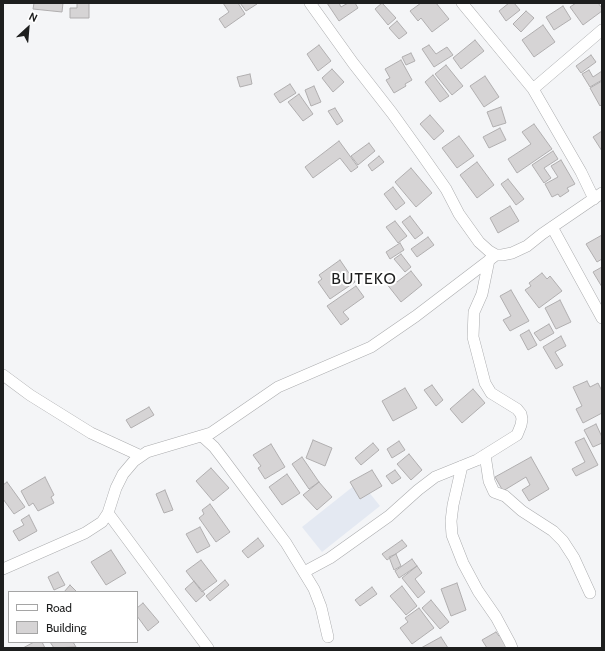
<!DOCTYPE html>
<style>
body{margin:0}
#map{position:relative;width:605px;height:651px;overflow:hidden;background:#f4f5f7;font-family:Cabin,sans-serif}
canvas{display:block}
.frame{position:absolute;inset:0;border:4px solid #1d1e1e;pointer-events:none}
.legend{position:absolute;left:8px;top:591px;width:130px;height:52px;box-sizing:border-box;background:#fff;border:1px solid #a5a5a5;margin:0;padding:5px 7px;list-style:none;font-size:12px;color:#1d1e1e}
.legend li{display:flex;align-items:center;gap:8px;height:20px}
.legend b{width:20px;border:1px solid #a5a5a5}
.north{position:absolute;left:8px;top:8px;width:40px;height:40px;-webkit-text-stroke:3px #fff;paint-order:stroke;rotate:26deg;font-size:11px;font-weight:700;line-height:16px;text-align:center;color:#1d1e1e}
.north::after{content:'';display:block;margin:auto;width:14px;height:18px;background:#1d1e1e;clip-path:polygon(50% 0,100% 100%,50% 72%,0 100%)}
</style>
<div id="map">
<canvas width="605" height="651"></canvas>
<div class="frame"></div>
<ul class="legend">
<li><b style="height:5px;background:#fff"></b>Road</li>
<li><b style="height:11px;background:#d6d4d5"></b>Building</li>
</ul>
<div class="north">N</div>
</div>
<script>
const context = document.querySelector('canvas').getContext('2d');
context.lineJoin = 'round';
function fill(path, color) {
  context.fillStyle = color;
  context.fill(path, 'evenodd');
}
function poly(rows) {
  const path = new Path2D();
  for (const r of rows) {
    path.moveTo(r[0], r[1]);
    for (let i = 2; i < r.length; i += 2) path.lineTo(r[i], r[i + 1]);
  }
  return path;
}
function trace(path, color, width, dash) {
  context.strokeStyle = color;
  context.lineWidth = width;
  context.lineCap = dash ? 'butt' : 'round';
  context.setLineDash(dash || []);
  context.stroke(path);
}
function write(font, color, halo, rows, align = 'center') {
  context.font = font + ' Cabin,sans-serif';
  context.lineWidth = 4;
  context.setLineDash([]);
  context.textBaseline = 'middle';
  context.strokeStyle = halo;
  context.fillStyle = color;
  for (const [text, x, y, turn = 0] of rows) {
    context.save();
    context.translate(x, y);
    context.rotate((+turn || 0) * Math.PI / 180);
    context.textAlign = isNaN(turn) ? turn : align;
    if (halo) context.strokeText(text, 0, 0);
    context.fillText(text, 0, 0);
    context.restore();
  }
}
const built = poly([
 [360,481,380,506,322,552,302,527]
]);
const building = poly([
 [34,3,63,3,62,12,33,9,34,3],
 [77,3,89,3,89,18,70,18,70,8,77,8,77,3],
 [223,3,238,3,245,14,225,28,219,19,229,12,223,3],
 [240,3,256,3,257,4,246,11,240,3],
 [327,3,339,3,341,7,348,3,355,3,358,8,339,21,327,3],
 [382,3,396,18,388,25,375,9,382,3],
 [421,3,436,3,449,19,432,32,421,18,418,21,410,11,421,3],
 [509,3,514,3,520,10,506,21,499,11,509,3],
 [576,3,598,3,602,8,602,11,583,25,570,7,576,3],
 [563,6,571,19,554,30,546,17,563,6],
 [526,11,534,18,521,32,513,24,526,11],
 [397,21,407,33,399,39,389,28,397,21],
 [543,25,555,42,534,57,522,40,543,25],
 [475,40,484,51,461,69,453,58,475,40],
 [319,45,331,61,318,71,307,54,319,45],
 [429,45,436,54,447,47,453,55,434,67,422,49,429,45],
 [411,53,415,61,406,65,402,57,411,53],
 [591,55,596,62,581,73,576,66,591,55],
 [401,60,412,80,405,84,406,86,394,93,386,80,390,78,385,69,401,60],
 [446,65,463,86,452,95,435,74,446,65],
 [332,69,344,82,333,92,322,78,332,69],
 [589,70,593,77,602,71,602,80,590,87,582,74,589,70],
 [250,74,252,84,240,87,237,77,250,74],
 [433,75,449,96,440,102,425,82,433,75],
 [485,76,499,97,484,107,470,86,485,76],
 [602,81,602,104,600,106,590,88,602,81],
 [290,84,296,93,280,103,274,94,290,84],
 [314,86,321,102,311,106,305,90,314,86],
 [299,94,313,114,303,121,288,102,299,94],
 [501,107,506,123,493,127,487,112,501,107],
 [335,108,343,121,337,125,328,111,335,108],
 [430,115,444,131,434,140,420,124,430,115],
 [534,124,552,149,517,173,508,159,531,144,522,132,534,124],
 [500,128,506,140,489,148,483,137,500,128],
 [602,131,602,151,593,137,602,131],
 [459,136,474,156,457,168,442,148,459,136],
 [339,141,358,167,351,172,340,158,313,178,305,167,339,141],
 [369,143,375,151,358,165,351,156,369,143],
 [553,151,558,159,544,168,551,178,544,183,532,165,553,151],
 [379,156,384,162,372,171,368,165,379,156],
 [561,160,575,184,567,188,569,191,560,197,558,194,552,197,545,184,558,177,551,166,561,160],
 [477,162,494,185,477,198,460,175,477,162],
 [411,168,432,193,416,207,395,182,411,168],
 [508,179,524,199,516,205,501,184,508,179],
 [393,187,405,203,396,210,384,194,393,187],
 [510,206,519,221,498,233,490,218,510,206],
 [410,216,423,233,415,239,402,222,410,216],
 [395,221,407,236,398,243,386,227,395,221],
 [602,235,602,259,597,262,586,244,602,235],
 [428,237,434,245,417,257,411,249,428,237],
 [400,243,404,250,390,259,386,252,400,243],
 [401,254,411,267,405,272,394,259,401,254],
 [340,260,355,282,330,299,318,282,322,279,319,275,340,260],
 [602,267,602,287,593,272,602,267],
 [411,271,422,285,401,302,386,283,393,277,397,282,411,271],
 [542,273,547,279,550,276,562,291,539,308,525,290,531,286,529,283,542,273],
 [356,286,364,297,343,312,349,319,341,325,327,306,356,286],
 [511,290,529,321,510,331,503,320,511,316,500,296,511,290],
 [560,300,571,322,556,329,545,308,560,300],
 [549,324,554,333,540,341,534,333,549,324],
 [529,330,537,345,528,350,520,335,529,330],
 [561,336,566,346,555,352,563,365,556,369,543,347,561,336],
 [587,381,590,387,598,383,602,391,602,413,583,423,576,409,582,406,573,387,587,381],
 [432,385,443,400,436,406,424,390,432,385],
 [405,388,417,408,393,421,382,401,405,388],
 [473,389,485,403,462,423,450,409,473,389],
 [149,407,154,415,131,428,126,420,149,407],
 [596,424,602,437,602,443,593,447,584,430,596,424],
 [584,438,598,465,576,476,572,469,585,462,575,442,584,438],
 [313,440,332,448,325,466,306,458,313,440],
 [399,441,405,450,392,458,387,449,399,441],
 [373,443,379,450,361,465,355,458,373,443],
 [271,444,285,467,265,479,258,468,261,466,253,455,271,444],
 [409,454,422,470,411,480,397,464,409,454],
 [302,457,319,482,309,489,292,464,302,457],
 [531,457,549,489,529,501,522,490,530,485,526,477,503,491,495,477,531,457],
 [211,468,229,488,213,501,196,481,211,468],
 [372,470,382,486,360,499,350,482,372,470],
 [395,470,401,478,392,484,386,476,395,470],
 [287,474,300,493,282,505,269,487,287,474],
 [45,477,54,495,51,497,54,503,38,511,33,503,29,506,21,491,45,477],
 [7,482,25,507,14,514,3,499,3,485,7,482],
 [319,482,332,497,317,510,303,495,319,482],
 [165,490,173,510,164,513,156,494,165,490],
 [210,504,230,532,216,542,199,518,204,514,202,510,210,504],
 [29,515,37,531,19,541,13,531,24,525,21,520,29,515],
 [200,527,210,546,197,553,186,534,200,527],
 [258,538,264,546,248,558,242,551,258,538],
 [402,540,407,546,387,560,382,554,402,540],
 [111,550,126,573,106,585,91,562,111,550],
 [396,554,401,566,394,570,389,557,396,554],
 [412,559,417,566,399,578,395,571,412,559],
 [201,560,217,581,202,592,186,571,201,560],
 [417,566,422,573,415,579,425,592,418,598,402,578,417,566],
 [58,572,65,585,54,590,48,577,58,572],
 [225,580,229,585,210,601,206,596,225,580],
 [194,581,205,594,196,602,185,589,194,581],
 [457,583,466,610,451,616,441,589,457,583],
 [70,585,77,592,64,592,70,585],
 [402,586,417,606,406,615,390,596,402,586],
 [372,587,377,594,360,606,355,600,372,587],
 [431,600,449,622,440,629,422,608,431,600],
 [143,603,159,622,148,631,137,616,137,608,143,603],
 [419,608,434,628,412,644,400,628,408,622,405,618,419,608],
 [496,632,499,636,502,634,510,648,487,648,482,640,496,632],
 [441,637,448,648,421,648,441,637],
 [34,642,42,642,45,648,23,648,34,642],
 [50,642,73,642,76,647,54,648,50,642]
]);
const minor = poly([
 [310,3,353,63,392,113,420,152,446,189,459,214,479,242,489,251,496,255,502,255,512,253,527,246,542,234,602,193],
 [462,3,533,89,581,172,594,199],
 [533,89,602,30],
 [552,227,602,318],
 [3,375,30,395,91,433,141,456],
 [202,436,214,447,224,460,286,543,314,589,321,607,328,637],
 [485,455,489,481,494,492,505,496,522,511,553,531,563,541,574,558,590,593],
 [462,466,453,505,451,521,452,535,463,563,478,591,496,617,510,643,512,648],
 [108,513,208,648],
 [3,569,85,533,102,522,108,513,116,488,123,474,134,461,147,452,211,433,278,387,371,347,416,316,496,255],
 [304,572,330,558,389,516,418,490,435,477,477,460,517,435,521,425,522,419,521,414,517,409,491,393,485,383,473,337,474,312,482,294,489,260]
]);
const neighbourhoodNames = [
 ["BUTEKO",364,279]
];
fill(built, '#e4e9f2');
fill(building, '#d6d4d5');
trace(building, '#b0aeaf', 1);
trace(minor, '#abacae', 12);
trace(minor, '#fff', 11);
context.letterSpacing = '1px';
write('16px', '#1d1e1e', '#fff', neighbourhoodNames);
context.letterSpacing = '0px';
</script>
